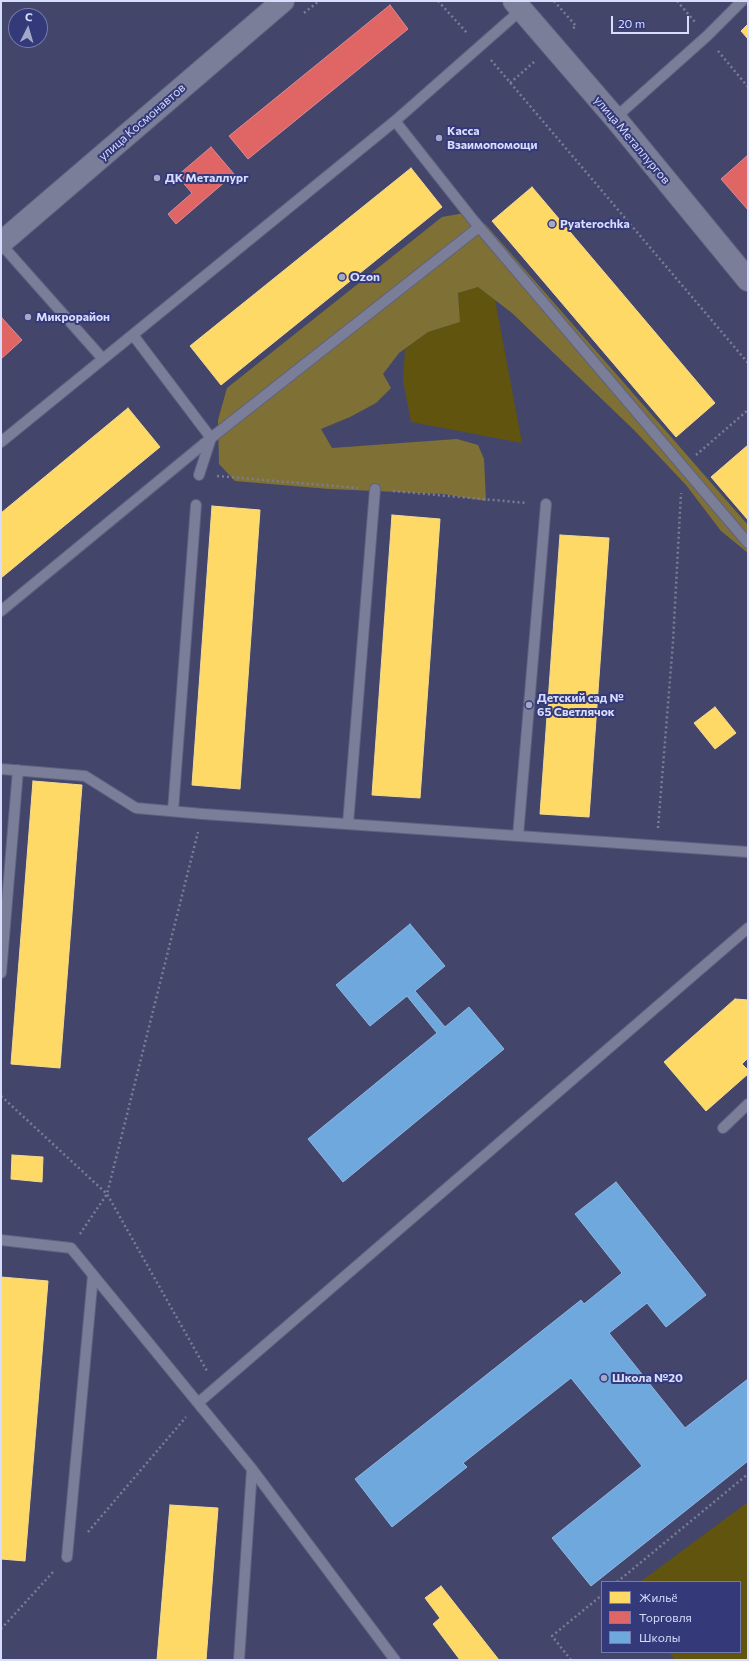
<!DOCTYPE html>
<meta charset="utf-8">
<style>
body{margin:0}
#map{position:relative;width:749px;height:1661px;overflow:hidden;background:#43466a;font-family:Commissioner,sans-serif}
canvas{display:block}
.frame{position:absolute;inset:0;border:2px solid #d7ddfc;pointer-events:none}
.legend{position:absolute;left:601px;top:1581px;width:140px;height:72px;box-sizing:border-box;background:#343979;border:1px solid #757bad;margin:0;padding:5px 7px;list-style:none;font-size:12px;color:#d7ddfc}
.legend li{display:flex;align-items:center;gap:8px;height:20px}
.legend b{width:20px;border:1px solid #757bad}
.north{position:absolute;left:8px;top:8px;width:40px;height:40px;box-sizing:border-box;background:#343979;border:1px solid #757bad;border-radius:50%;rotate:5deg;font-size:11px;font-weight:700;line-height:16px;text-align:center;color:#d7ddfc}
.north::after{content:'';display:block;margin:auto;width:14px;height:18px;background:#a3a8c9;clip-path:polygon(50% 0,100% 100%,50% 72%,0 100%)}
.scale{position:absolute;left:611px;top:16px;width:78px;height:18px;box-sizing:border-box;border:2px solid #d7ddfc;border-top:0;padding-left:5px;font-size:12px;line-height:14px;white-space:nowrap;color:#d7ddfc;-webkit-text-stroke:3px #343979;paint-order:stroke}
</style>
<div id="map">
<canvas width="749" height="1661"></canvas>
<div class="frame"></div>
<ul class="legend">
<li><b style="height:11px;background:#ffd966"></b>Жильё</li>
<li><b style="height:11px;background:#e06666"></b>Торговля</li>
<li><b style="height:11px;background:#6fa8dc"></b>Школы</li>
</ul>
<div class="north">С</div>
<div class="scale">20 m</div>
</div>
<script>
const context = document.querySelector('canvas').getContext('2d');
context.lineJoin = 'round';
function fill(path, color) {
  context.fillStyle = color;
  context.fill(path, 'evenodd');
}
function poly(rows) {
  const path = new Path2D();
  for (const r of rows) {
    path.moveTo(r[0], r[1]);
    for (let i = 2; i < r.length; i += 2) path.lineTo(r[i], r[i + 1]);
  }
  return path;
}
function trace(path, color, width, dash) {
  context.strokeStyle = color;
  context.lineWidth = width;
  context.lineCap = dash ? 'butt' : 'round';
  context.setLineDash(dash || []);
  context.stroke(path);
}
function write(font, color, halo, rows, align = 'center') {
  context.font = font + ' Commissioner,sans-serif';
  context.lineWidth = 4;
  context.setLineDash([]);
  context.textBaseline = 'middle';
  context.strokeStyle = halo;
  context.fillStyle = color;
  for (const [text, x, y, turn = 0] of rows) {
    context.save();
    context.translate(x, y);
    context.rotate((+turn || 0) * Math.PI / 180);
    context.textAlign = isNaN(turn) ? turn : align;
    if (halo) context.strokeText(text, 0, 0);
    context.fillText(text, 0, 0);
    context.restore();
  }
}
const green = poly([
 [478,287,495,300,522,443,411,422,403,380,405,349,428,332,460,322,458,293],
 [748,1502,748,1660,675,1660,669,1652,740,1652,740,1582,640,1582]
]);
const forest = poly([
 [470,212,486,225,748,525,748,553,721,531,686,485,634,430,512,313,478,287,458,293,460,322,428,332,399,353,383,374,391,388,376,403,350,417,321,429,332,448,457,439,478,445,484,459,486,501,444,494,329,489,235,481,219,464,218,420,227,388,442,217]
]);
const homes = poly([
 [748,24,748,39,741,31,748,24],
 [411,168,442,207,221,385,190,346,411,168],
 [532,187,715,403,676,437,492,221,532,187],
 [128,408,160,447,1,578,1,513,128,408],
 [748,445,748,520,711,477,748,445],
 [212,506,260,510,240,789,192,785,212,506],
 [392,515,440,519,420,798,372,795,392,515],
 [560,535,609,538,589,817,540,814,560,535],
 [715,707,736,733,715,749,694,723,715,707],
 [33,781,82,785,60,1068,11,1064,33,781],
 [735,999,748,1000,748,1058,742,1064,748,1070,748,1074,706,1111,664,1062,735,999],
 [12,1155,43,1157,42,1182,11,1179,12,1155],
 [1,1277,48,1281,25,1561,1,1559,1,1277],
 [170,1505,218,1508,206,1660,157,1660,170,1505],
 [441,1586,499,1660,460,1660,433,1624,440,1618,425,1598,441,1586]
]);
const shops = poly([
 [390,5,408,29,248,159,229,136,390,5],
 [211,147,234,174,176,224,168,214,192,193,177,176,211,147],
 [748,155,748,210,721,179,748,155],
 [2,318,22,340,1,359,1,319,2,318]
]);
const schools = poly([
 [410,924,445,966,415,991,445,1027,469,1007,504,1049,343,1182,308,1139,437,1033,407,996,370,1026,336,985,410,924],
 [616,1182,706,1295,666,1327,647,1303,609,1333,685,1428,748,1379,748,1461,591,1586,552,1538,642,1466,571,1378,463,1463,467,1467,392,1527,355,1479,581,1300,584,1304,622,1273,575,1214,616,1182]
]);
const path = poly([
 [438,1,468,34],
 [554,1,576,26,571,30],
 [677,1,695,22],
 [304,13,319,1],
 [718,51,748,87],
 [491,60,748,363],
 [510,83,534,62],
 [696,455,748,410],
 [217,476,358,488],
 [393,491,527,503],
 [658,828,673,642,681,493],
 [1,1096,107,1194,207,1371],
 [80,1234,107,1194,198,832],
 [88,1532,186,1417],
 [617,1582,748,1474],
 [1,1629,54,1571],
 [571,1660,552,1636,602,1595]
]);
const lane = poly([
 [615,118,707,36,742,1],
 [395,121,474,221,748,543],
 [1,244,103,359,395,121,521,10],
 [133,335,211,438,199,475],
 [1,442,103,359],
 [1,611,211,438,479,227],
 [1,769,85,776,136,808,203,814,748,852],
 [173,811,196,505],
 [348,824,375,489],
 [518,836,546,504],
 [1,973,18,770],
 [723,1128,748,1104],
 [1,1240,71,1248,252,1469,395,1660],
 [198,1403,748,928],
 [67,1557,93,1275],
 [239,1660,252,1469]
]);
const secondary = poly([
 [514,1,615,118,748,280],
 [1,243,283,1]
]);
const markers = [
 [439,138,4,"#a3a8c9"],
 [157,178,4,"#a3a8c9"],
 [552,224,4,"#a3a8c9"],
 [342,277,4,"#a3a8c9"],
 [28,317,4,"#a3a8c9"],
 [529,705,4,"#a3a8c9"],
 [604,1378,4,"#a3a8c9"]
];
const streetNames = [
 ["улица Космонавтов",142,122,-41],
 ["улица Металлургов",632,140,50]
];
const poiNames = [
 ["Касса",447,131],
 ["Взаимопомощи",447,145],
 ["ДК Металлург",165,178],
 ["Pyaterochka",560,224],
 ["Ozon",350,277],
 ["Микрорайон",36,317],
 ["Детский сад №",537,698],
 ["65 Светлячок",537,712],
 ["Школа №20",612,1378]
];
fill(green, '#61540f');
fill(forest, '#7f7135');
fill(homes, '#ffd966');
trace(homes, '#f3da93', 1);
fill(shops, '#e06666');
trace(shops, '#dd8a93', 1);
fill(schools, '#6fa8dc');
trace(schools, '#8eb8e6', 1);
trace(lane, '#5f627f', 12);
trace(secondary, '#5f627f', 24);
trace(path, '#7a7d95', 2.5, [2, 3]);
trace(lane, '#7b7e99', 10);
trace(secondary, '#7b7e99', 22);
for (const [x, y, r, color] of markers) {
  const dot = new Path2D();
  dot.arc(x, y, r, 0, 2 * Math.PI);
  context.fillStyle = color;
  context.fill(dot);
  trace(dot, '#343979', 1.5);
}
write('12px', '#d7ddfc', '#343979', streetNames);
write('bold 12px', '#d7ddfc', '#343979', poiNames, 'left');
</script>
